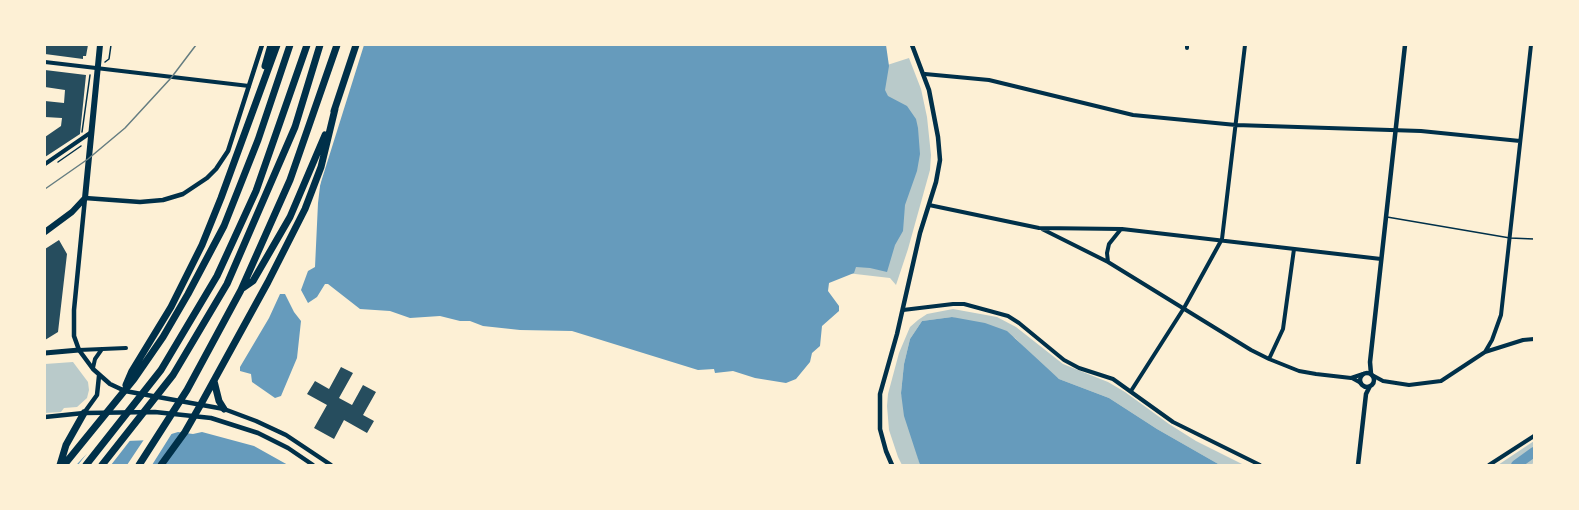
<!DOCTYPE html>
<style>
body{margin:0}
#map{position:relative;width:1579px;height:510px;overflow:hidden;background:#fdf0d5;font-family:"Archivo Narrow",sans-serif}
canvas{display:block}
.frame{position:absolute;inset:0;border:46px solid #fdf0d5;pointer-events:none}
</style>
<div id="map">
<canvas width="1579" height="510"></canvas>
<div class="frame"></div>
</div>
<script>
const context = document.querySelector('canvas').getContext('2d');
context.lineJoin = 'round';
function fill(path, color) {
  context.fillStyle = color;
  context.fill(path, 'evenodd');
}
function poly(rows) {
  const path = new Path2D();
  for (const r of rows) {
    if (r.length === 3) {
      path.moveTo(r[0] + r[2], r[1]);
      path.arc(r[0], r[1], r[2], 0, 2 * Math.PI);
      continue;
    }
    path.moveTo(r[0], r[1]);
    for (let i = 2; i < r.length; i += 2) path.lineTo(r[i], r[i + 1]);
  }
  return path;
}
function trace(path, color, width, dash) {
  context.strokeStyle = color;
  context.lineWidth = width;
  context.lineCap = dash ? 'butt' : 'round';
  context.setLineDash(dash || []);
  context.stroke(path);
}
const green = poly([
 [909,58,921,89,927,117,931,155,930,170,908,249,896,285,890,278,812,269,878,68],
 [953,309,997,317,1016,327,1063,364,1108,382,1125,392,1169,424,1196,441,1244,465,1220,465,1157,429,1109,398,1059,379,1041,365,1015,338,952,317,922,321,910,339,904,364,901,393,920,465,902,465,898,457,889,430,887,406,888,394,899,353,910,327,918,320,927,314],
 [73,362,88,382,89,390,87,398,77,407,64,408,61,412,45,413,45,364],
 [1534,441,1534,463,1530,465,1498,465]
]);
const water = poly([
 [359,45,886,45,889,66,885,90,888,96,907,106,916,119,918,128,920,154,917,171,905,205,903,231,895,245,887,272,870,268,856,267,854,273,829,283,828,291,839,306,839,311,822,326,820,346,812,353,810,362,796,379,786,383,755,378,733,371,715,373,714,369,698,370,572,331,520,330,483,326,470,321,460,321,440,316,410,318,390,311,360,309,328,284,325,284,317,297,308,303,301,290,308,271,315,267,318,203,327,128],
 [280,294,285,294,294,312,301,321,297,358,281,396,275,398,252,382,251,374,240,371,240,367,269,318],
 [952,317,985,323,1007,331,1059,379,1109,398,1157,429,1220,465,920,465,904,416,901,393,904,364,910,339,922,321],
 [178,432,193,434,202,432,254,446,288,465,76,465,93,447,126,441,152,440]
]);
const pier = poly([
 [356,45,364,45,316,198,325,127],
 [174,430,152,465,127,465,145,438],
 [132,438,111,465,78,465,88,452,76,465,73,465,91,444,110,440]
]);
const river = poly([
 [1516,465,1534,452]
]);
const building = poly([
 [45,45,88,45,86,56,83,56,83,59,45,54],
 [45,70,86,75,80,134,45,157,45,137,61,126,62,118,45,117,45,101,64,103,65,90,45,87],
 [59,240,67,254,58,332,45,340,45,249],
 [341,367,353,373,339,398,352,405,363,385,376,392,363,415,374,421,367,433,344,420,334,439,314,428,327,405,307,394,315,381,329,389]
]);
const path = poly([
 [105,62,109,59,111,45],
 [82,132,90,75],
 [58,162,81,146]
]);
const service = poly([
 [1387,217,1510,238,1534,239]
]);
const minor = poly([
 [1187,48,1187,45],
 [45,62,249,86],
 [925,74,989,80,1133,115,1236,125,1421,131,1520,141],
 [45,164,90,133],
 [929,205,1039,228,1122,229,1381,259],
 [1042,229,1108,262,1251,350,1269,359,1299,371,1316,374,1351,378,1363,374],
 [1108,262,1107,253,1109,244,1121,229],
 [903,310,953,304,964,304,1008,316,1019,323,1064,360,1079,368,1113,379,1173,422,1260,465],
 [79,350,126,348],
 [1485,352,1492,340,1501,315,1531,45],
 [1269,359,1283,329,1294,249],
 [93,368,95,359,102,349],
 [1372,375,1383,381,1409,385,1441,381,1485,352,1523,340,1534,339],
 [1352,378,1361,383],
 [1131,391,1184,308,1222,239,1245,45],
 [1489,465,1534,436]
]);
const tertiary = poly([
 [262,45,228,151,216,169,207,178,183,194,163,200,140,202,85,198,74,310,74,336,79,350,93,369,110,384,125,391,224,409,256,421,286,435,331,465],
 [1367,380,7],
 [1371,374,1370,362,1405,45],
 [84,413,97,395,99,376],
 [45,417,84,413,155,412,211,418,258,433,288,448,313,465],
 [892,465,886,451,880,429,880,394,897,334,920,233,936,182,940,160,938,137,929,90,912,45],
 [1358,465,1366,394,1370,386]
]);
const secondary = poly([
 [45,353,79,350]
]);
const primary = poly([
 [45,232,72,212,85,198,100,45]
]);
const motorway = poly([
 [265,66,271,45],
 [334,111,356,45],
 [243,288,253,281,290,217,325,135],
 [214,381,219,401,224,409],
 [126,385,132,371,171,307,202,245,221,198,277,45],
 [60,465,66,445,84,413],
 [64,465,134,379,163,337,188,294,224,226,258,140,290,45],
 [86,465,161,370,217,276,256,191,307,45],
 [102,465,173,375,227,284,295,127,320,45],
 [139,465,187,390,241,290,290,180,337,45],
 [161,465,185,432,201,404,268,282,305,209,321,167,335,109]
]);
const rail = poly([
 [45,189,88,159,125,128,171,78,196,45]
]);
fill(green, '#b9caca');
fill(water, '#669bbc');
fill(pier, '#fdf0d5');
trace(river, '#669bbc', 10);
fill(building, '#264d5e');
trace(path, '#003049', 1.5);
trace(service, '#003049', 1.5);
trace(minor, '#003049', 4);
trace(tertiary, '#003049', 4.5);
trace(secondary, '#003049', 5);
trace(primary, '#003049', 6);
trace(motorway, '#003049', 7);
trace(rail, '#657d81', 1.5);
</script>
